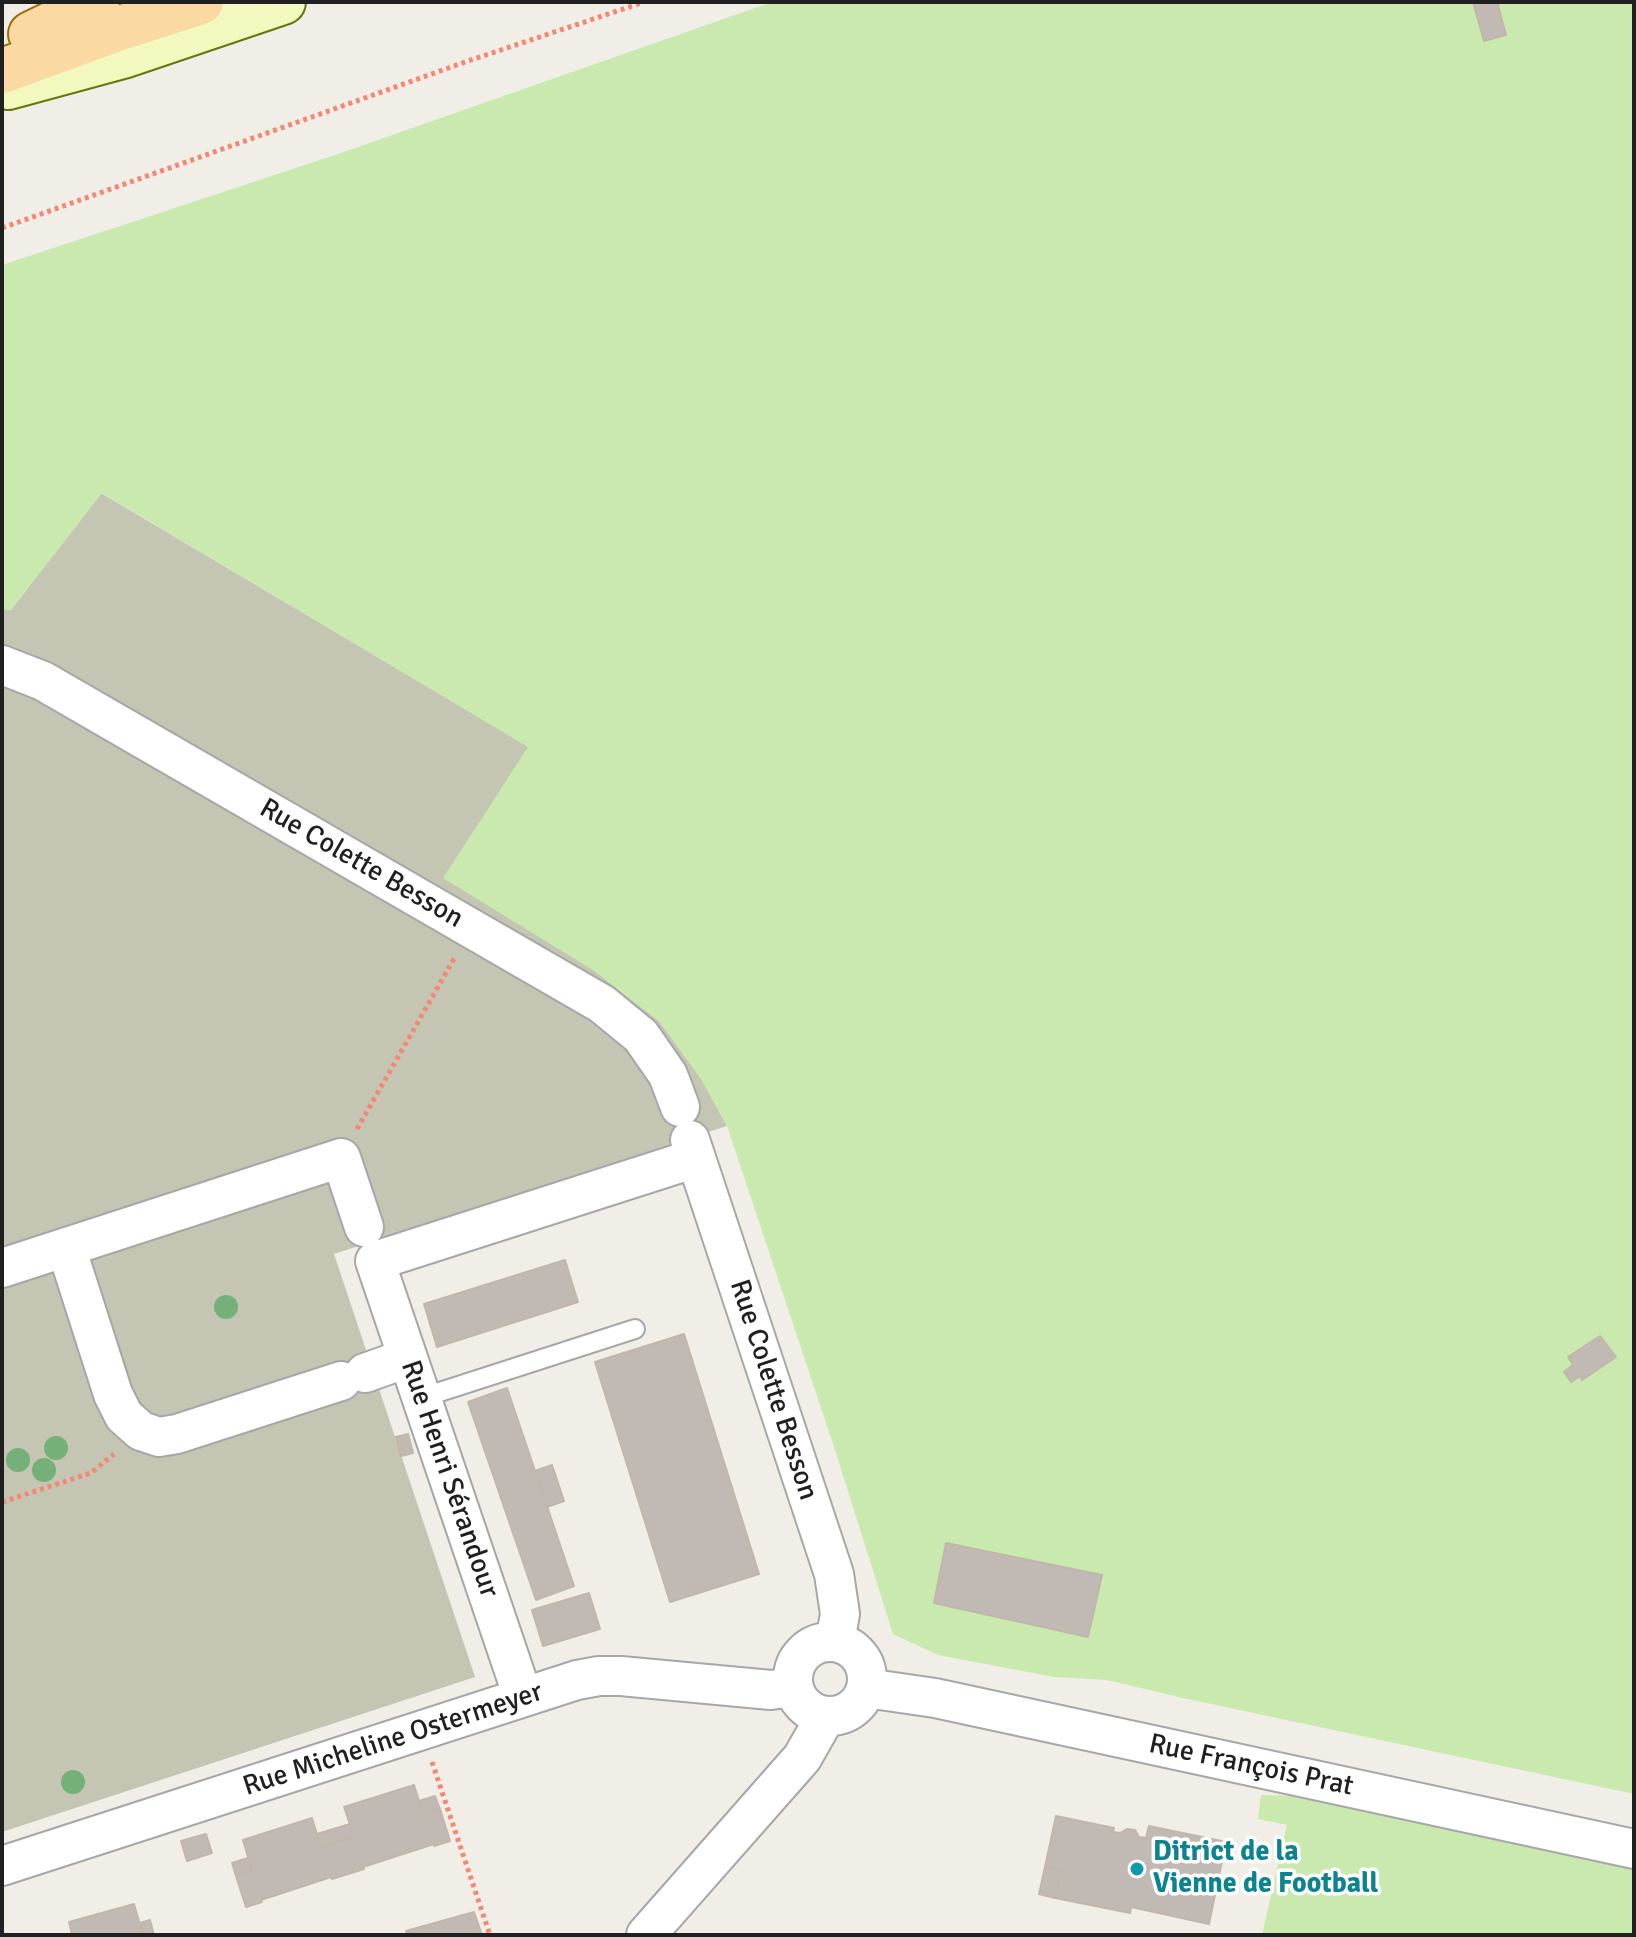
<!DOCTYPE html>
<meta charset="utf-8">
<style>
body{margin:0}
#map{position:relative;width:1636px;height:1937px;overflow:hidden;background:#f1eee7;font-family:Signika,sans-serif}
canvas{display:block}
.frame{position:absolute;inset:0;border:4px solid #202020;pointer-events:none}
</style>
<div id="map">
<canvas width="1636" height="1937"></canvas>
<div class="frame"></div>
</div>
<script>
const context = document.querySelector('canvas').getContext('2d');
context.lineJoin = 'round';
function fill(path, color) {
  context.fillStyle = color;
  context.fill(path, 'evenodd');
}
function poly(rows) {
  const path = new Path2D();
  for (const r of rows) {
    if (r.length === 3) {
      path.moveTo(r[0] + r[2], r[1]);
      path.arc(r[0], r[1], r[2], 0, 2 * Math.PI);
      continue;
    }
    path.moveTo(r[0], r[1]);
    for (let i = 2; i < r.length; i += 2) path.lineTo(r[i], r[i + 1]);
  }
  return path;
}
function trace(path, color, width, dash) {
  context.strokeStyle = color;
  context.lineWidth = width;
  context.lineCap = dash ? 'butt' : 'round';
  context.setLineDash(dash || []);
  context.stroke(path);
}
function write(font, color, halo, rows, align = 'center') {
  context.font = font + ' Signika,sans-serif';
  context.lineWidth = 7;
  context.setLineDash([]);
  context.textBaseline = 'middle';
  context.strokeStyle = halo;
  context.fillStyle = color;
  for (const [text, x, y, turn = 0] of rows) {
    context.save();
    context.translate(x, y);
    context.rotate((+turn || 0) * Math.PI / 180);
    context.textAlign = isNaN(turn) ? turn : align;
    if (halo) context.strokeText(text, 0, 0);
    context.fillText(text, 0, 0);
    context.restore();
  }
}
const construction = poly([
 [101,493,529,747,596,972,659,1021,702,1080,727,1126,334,1254,475,1677,2,1832,2,609,11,610]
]);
const grass = poly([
 [772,2,1634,2,1634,1794,1183,1698,1107,1680,1054,1677,938,1655,893,1634,836,1453,727,1126,702,1080,659,1021,596,972,443,878,528,747,102,493,11,610,2,609,2,265,338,154],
 [1261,1795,1294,1796,1340,1805,1634,1868,1634,1935,1262,1935,1287,1825,1258,1819]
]);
const building = poly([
 [1473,2,1497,2,1506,35,1484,41,1473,2],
 [565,1260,578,1302,437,1347,424,1304,565,1260],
 [684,1334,759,1574,670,1602,595,1362,684,1334],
 [1600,1336,1616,1357,1582,1380,1580,1376,1571,1382,1564,1372,1573,1365,1568,1357,1600,1336],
 [507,1388,574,1586,536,1600,468,1402,507,1388],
 [408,1434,413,1453,401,1456,396,1437,408,1434],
 [552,1465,564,1501,547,1507,535,1471,552,1465],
 [946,1543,1102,1575,1088,1637,934,1603,946,1543],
 [589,1593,600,1629,543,1646,532,1610,589,1593],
 [414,1785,423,1814,440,1809,450,1841,434,1846,434,1844,363,1867,364,1869,332,1879,331,1877,261,1900,262,1902,246,1907,236,1876,252,1870,243,1840,312,1818,321,1847,354,1836,344,1807,414,1785],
 [435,1796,440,1809,423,1814,419,1801,435,1796],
 [1056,1816,1114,1828,1113,1832,1120,1833,1127,1829,1135,1830,1139,1837,1146,1838,1149,1826,1226,1842,1209,1924,1131,1907,1130,1913,1055,1898,1061,1871,1045,1867,1056,1816],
 [350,1824,354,1836,321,1847,317,1834,350,1824],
 [206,1834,212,1853,187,1861,181,1841,206,1834],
 [248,1858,252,1870,236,1876,232,1863,248,1858],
 [1045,1867,1061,1871,1055,1898,1039,1894,1045,1867],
 [134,1904,143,1935,72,1935,69,1922,134,1904],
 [474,1912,482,1935,404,1935,407,1934,406,1931,474,1912],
 [150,1920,154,1935,143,1935,140,1923,150,1920]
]);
const path = poly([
 [2,228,468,61,644,2],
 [357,1129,455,957],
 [2,1502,91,1473,114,1454],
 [432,1762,490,1935]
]);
const lane = poly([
 [421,1398,635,1329]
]);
const street = poly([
 [2,665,43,681,602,1004,641,1036,668,1075,680,1107],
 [690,1140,834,1574,840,1614,835,1642],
 [66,1247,113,1394,124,1416,141,1431,159,1437,177,1434,341,1381],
 [2,1268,341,1158,364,1227],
 [365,1373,407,1358],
 [830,1679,37],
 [866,1688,935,1698,1634,1849],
 [523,1697,375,1261,696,1158],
 [2,1866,577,1680,599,1676,621,1676,771,1690,794,1687],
 [646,1935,802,1758,826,1716]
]);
const secondary = poly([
 [8,87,126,55,283,2]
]);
const primary = poly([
 [31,34,97,2],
 [2,71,117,29,201,2]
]);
const trees = [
 [226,1307],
 [56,1448],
 [18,1460],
 [44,1470],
 [73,1782]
];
const markers = [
 [1137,1869,8,"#0f9aa8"]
];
const streetNames = [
 ["Rue Colette Besson",361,864,30],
 ["Rue Colette Besson",773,1390,72],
 ["Rue Henri Sérandour",449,1479,71],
 ["Rue Micheline Ostermeyer",393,1740,-18],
 ["Rue François Prat",1251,1766,12]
];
const cultureNames = [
 ["Ditrict de la",1153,1853],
 ["Vienne de Football",1153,1885]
];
fill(construction, '#c4c5b3');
fill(grass, '#c9e9af');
fill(building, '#c1bab4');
trace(building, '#c2b6aa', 2);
trace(lane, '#a7a7a7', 22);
trace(street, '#a7a7a7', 42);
trace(secondary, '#667708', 48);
trace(primary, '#996f04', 48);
trace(path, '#f68773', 5, [4, 4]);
trace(lane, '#fff', 18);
trace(street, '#fff', 38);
trace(secondary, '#f2f8be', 44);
trace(primary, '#fad9a3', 44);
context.fillStyle = '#75b078';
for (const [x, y] of trees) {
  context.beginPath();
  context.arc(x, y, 12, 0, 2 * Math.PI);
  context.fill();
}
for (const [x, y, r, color] of markers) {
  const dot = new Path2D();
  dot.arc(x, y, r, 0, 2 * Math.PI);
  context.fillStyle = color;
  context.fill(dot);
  trace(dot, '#fff', 3);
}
write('28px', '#202020', '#fff', streetNames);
write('bold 28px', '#0d838f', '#fff', cultureNames, 'left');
</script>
